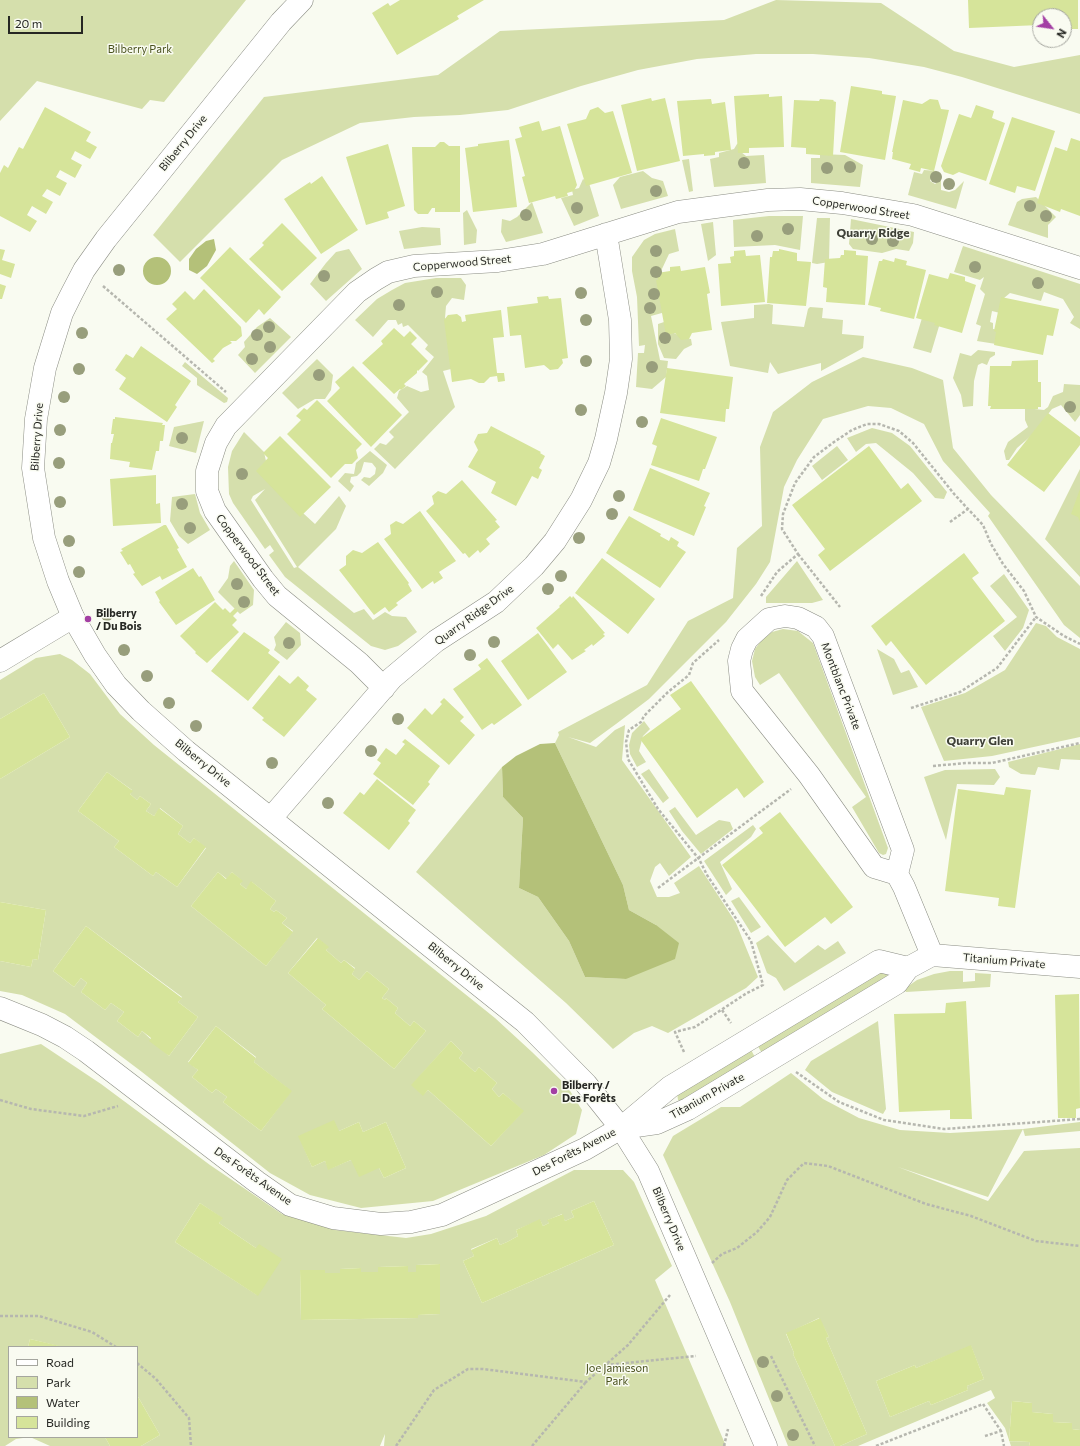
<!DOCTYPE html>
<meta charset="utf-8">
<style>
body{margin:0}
#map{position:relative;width:1080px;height:1446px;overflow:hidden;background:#f9fbf1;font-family:Commissioner,sans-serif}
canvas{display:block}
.legend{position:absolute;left:8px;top:1346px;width:130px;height:92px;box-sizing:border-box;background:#f9fbf1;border:1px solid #a5a69f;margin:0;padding:5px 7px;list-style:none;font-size:12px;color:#262723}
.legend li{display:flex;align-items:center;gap:8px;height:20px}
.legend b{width:20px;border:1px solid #a5a69f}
.north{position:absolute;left:1032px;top:8px;width:40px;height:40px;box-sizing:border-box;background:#f9fbf1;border:1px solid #a5a69f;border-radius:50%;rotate:120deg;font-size:11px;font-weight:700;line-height:16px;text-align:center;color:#262723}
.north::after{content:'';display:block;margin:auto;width:14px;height:18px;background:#a33fa4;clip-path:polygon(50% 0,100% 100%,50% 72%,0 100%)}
.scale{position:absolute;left:8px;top:16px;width:75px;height:18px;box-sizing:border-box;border:2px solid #262723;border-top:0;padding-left:5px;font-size:12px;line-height:14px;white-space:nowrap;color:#262723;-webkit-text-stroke:3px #f9fbf1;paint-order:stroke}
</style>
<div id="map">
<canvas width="1080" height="1446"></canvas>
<ul class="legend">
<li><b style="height:5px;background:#fff"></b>Road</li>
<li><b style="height:11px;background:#d5dfac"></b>Park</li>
<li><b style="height:11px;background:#b4c179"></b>Water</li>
<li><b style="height:11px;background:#d6e49a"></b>Building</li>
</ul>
<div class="north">N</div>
<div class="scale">20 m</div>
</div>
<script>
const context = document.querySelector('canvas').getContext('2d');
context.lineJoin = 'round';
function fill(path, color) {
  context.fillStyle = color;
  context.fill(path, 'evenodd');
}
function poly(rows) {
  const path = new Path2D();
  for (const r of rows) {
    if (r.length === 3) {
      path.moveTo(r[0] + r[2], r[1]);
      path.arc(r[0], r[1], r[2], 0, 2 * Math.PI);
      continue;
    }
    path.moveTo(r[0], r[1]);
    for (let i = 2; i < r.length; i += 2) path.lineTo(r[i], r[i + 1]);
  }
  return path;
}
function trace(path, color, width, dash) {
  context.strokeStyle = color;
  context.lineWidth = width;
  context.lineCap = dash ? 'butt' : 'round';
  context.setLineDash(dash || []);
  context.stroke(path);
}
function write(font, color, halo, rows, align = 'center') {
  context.font = font + ' Commissioner,sans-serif';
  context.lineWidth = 3;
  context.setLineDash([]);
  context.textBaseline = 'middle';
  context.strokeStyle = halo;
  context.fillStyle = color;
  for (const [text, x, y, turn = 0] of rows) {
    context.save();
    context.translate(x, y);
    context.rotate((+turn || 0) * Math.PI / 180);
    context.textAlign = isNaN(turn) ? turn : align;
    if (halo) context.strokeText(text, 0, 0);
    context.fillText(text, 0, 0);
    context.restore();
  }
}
const green = poly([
 [0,0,246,0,164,102,150,100,142,109,37,81,0,121],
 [776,0,881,3,954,51,1014,67,1080,55,1080,114,962,77,924,67,869,58,813,54,756,54,697,59,638,70,581,86,508,110,460,115,414,117,360,123,282,160,180,262,153,235,264,97,438,75,500,31,724,20],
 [740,142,741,152,746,156,764,155,766,183,714,187,710,159,719,157,719,153,734,149,737,144],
 [820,154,845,155,863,165,860,187,811,183,811,158,820,158],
 [689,159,693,191,689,192,682,160],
 [924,170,937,171,933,175,930,181,935,184,941,179,941,190,949,192,955,190,964,181,956,209,908,195,914,172,922,174],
 [643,171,652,178,663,181,668,196,621,209,613,185,620,177],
 [583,179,589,183,599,216,574,226,561,198,573,195,572,190,579,188],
 [1036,197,1056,217,1048,225,1048,238,1008,225,1017,202,1022,199],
 [532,202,543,233,506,242,501,232,502,219,510,221,517,217],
 [467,210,477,230,476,243,464,245,463,213],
 [769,216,803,216,800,250,775,245,734,247,733,220],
 [817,218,830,218,829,262,817,264,812,263],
 [851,219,914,232,913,243,909,251,896,249,882,253,853,249,849,244],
 [713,222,716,255,708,261,701,224],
 [422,227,440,228,441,245,404,249,399,231],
 [675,229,679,251,669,254,661,271,669,311,651,316,660,360,668,361,666,377,652,389,636,387,638,353,644,353,645,345,639,346,637,297,632,271,632,257,644,240,655,234],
 [963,246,1080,284,1080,329,1070,323,1074,317,1063,299,1044,292,1041,301,1010,293,1004,298,1000,313,992,311,990,322,993,323,993,329,1000,330,996,344,977,341,981,326,976,324,985,294,980,289,984,277,980,280,954,272],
 [349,249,362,269,326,301,310,284,326,263,336,252],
 [436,278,461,278,466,285,464,300,452,298,446,306,445,318,451,329,455,368,443,371,455,407,395,469,374,449,380,443,386,445,394,437,389,432,409,412,397,398,399,391,407,386,421,392,429,390,427,376,422,372,434,357,425,349,428,345,408,325,403,327,402,323,398,325,396,320,388,320,373,337,355,320,377,299,392,290,405,283],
 [769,304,773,305,772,324,804,327,808,309,810,307,823,308,822,318,843,320,842,334,864,336,863,348,821,371,821,363,778,374,770,362,768,373,730,366,721,322,754,318,754,305],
 [270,318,291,337,255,373,238,355,245,347,244,342,257,327],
 [922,318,940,323,931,353,913,348],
 [667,321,674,333,683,338,691,339,692,345,684,349,676,359,664,358,658,344,658,324],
 [978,350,995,352,995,355,990,358,987,365,982,363,978,365,974,381,973,406,963,407,961,395,953,378,960,353,971,356],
 [863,357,912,368,943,380,953,448,991,495,1080,586,1080,638,1064,625,988,516,990,513,943,461,924,424,891,408,868,406,823,419,797,460,784,487,770,562,756,584,726,622,649,699,616,724,590,743,568,737,596,747,615,730,625,725,622,760,691,857,669,876,660,863,655,867,650,881,657,897,669,897,680,893,674,883,699,866,736,923,758,977,746,988,668,1033,652,1026,634,1033,613,1049,566,1003,416,872,502,767,503,797,523,818,519,888,538,897,569,941,585,977,626,979,656,925,629,910,623,885,555,743,559,735,558,732,647,685,688,621,733,598,737,548,762,526,760,447,773,412,812,382],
 [317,359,333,375,331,390,325,399,315,399,298,409,282,393],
 [185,362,228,398,227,402,224,403,197,385,197,378,182,366],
 [1064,384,1080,385,1080,415,1075,422,1061,405,1052,409,1032,435,1017,448,1009,460,1006,460,1004,451,1008,442,1028,427,1025,420,1025,408,1044,410,1048,407,1053,396,1063,392],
 [204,421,196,453,169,446,174,427],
 [872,428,892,433,910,446,947,492,944,499,935,498,913,473,876,443,866,444,856,452,847,438],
 [244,432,264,452,266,461,257,471,315,524,339,496,346,506,336,529,298,567,354,613,364,609,373,620,385,612,392,616,406,617,417,632,398,646,385,650,371,646,285,577,269,555,274,551,270,545,265,549,233,503,229,494,228,467,232,451],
 [265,489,255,500,297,567,294,568,251,500,253,496],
 [837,446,848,460,822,480,812,466],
 [370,451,387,465,383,473,369,486,361,480,364,477,370,478,375,474,376,468,372,463,364,462,361,472,357,476,351,477,350,482,354,486,350,492,338,481,345,473,354,474,356,463],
 [1080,469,1080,577,1045,539],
 [195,494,200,513,210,530,188,544,179,536,170,521,172,497],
 [234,561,254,590,253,605,240,614,218,592,228,578,230,566],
 [797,561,823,600,812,603,766,603,766,597],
 [1004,574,1029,610,1023,628,1005,651,993,636,1017,617,990,586],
 [286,622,300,633,301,645,287,660,274,650,276,645,274,637],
 [1036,623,1046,626,1057,637,1080,649,1080,737,992,756,944,761,921,707,965,693,1005,670],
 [783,629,798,631,813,643,888,848,886,854,883,855,879,853,852,807,866,797,779,673,760,685,755,677,752,661,755,649,763,638,772,632],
 [877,649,894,659,901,673,909,670,918,687,893,695],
 [60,654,72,660,90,674,120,714,154,745,495,1018,532,1052,567,1086,582,1110,576,1134,544,1155,433,1201,361,1208,310,1195,270,1173,142,1072,65,1014,22,995,0,991,0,961,31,967,33,959,38,960,46,910,0,902,0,779,70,737,44,693,0,719,0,680,36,658],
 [107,772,132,790,130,794,137,800,140,796,151,804,146,811,154,816,160,808,183,826,178,834,190,843,194,838,206,848,177,887,156,872,153,876,114,847,119,841,78,811],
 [218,872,227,879,232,872,242,881,240,884,246,889,252,882,276,901,270,909,274,912,276,910,287,918,282,923,293,931,266,966,191,906],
 [86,926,182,997,178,1002,198,1017,169,1056,142,1031,138,1037,117,1021,124,1012,111,1003,105,1010,81,992,87,983,81,978,74,987,53,971],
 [317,938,328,947,326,950,341,963,344,960,355,968,352,974,359,980,367,971,389,989,382,998,385,1000,386,998,398,1008,395,1013,410,1026,414,1021,426,1031,394,1069,322,1009,326,1005,288,973],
 [216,1026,256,1057,254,1062,291,1091,261,1131,223,1102,227,1097,216,1089,212,1093,192,1077,198,1070,188,1062],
 [451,1041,463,1053,459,1058,475,1072,479,1067,497,1083,492,1089,499,1097,503,1093,523,1111,491,1146,428,1090,423,1095,412,1085],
 [359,1122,363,1132,386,1122,406,1168,384,1178,379,1168,351,1160,329,1169,325,1161,312,1167,299,1136,339,1131],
 [644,721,650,729,643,736,639,751,646,762,637,767,630,754,629,745,632,733],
 [1080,744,1080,760,1061,759,1059,770,1038,767,1035,775,1021,774,1009,767,1008,762],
 [649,769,669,798,663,803,641,774],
 [995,769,1000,777,994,785,957,784,946,840,924,777,945,770],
 [675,807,696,835,719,820,730,822,733,829,701,854,682,831,669,811],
 [753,825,756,829,751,837,720,862,732,889,726,895,704,861],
 [739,897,761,927,751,933,731,901],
 [768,935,795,963,818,945,825,950,838,941,846,953,784,991,776,978,767,973,756,943],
 [878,971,887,974,888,977,763,1055,756,1043],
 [950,971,963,971,963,982,975,981,975,973,991,974,990,987,906,992,904,989,917,980,934,974],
 [878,1021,886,1109,883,1114,832,1092,805,1070,811,1061],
 [41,1044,101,1084,210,1165,282,1214,335,1230,406,1238,431,1234,486,1216,574,1170,623,1170,634,1182,672,1266,655,1280,726,1446,384,1446,385,1434,380,1446,141,1446,160,1435,137,1395,137,1347,62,1347,30,1339,28,1347,9,1347,9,1437,105,1437,110,1446,50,1446,30,1437,16,1439,5,1446,0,1446,0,1054],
 [594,1201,614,1245,482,1303,463,1261,474,1256,471,1249,497,1238,500,1245,507,1242,518,1236,516,1230,540,1220,543,1226,549,1223,548,1220,562,1214,565,1221,574,1217,571,1211],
 [200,1203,222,1218,219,1223,256,1248,257,1295,175,1242],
 [439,1264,440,1314,418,1315,418,1318,301,1320,300,1270,325,1270,325,1273,340,1273,340,1269,361,1268,361,1272,378,1272,379,1267,408,1266,408,1272,416,1272,416,1265],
 [750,1048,756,1059,681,1102,678,1100,677,1093],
 [791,1073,823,1099,859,1118,900,1130,950,1133,1023,1129,1080,1122,1080,1131,1025,1136,1023,1129,988,1197,898,1167,988,1201,1024,1151,1080,1148,1080,1430,1072,1429,1072,1423,1053,1422,1053,1414,1032,1412,1032,1403,1012,1401,1009,1441,1030,1442,1029,1446,1011,1446,1005,1428,987,1403,995,1398,991,1390,858,1446,840,1446,867,1434,826,1338,829,1337,819,1318,786,1334,794,1353,793,1354,835,1446,788,1446,730,1302,663,1155,673,1136,721,1107,740,1107],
 [971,1346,984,1379,967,1386,968,1390,951,1397,931,1405,929,1401,890,1417,876,1381,915,1365,916,1368]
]);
const water = poly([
 [214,239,216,250,207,266,197,274,189,270,189,259,196,249,206,241],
 [157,271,14],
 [555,743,623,885,629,910,656,925,679,943,675,959,626,979,585,977,569,941,538,897,519,888,523,818,503,797,502,767,516,756,540,744]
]);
const building = poly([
 [400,0,484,0,457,16,459,19,397,55,372,13,388,3,390,6],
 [968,0,1078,0,1078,29,1064,29,1064,16,1040,16,1040,25,969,28],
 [851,86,882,91,882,94,896,96,885,160,840,152],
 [769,94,769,97,782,96,784,147,749,148,749,153,738,153,734,96],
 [651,98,652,101,665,98,680,161,637,171,621,105],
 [711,99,712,104,725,102,731,150,715,152,715,155,704,156,704,154,683,156,677,101],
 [820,99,834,100,833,101,836,102,833,156,806,154,806,148,791,147,794,100,819,101],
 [930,99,938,100,941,109,949,110,934,171,921,168,920,172,909,169,911,164,892,159,893,152,892,152,903,100,922,104],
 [976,105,994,111,992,118,1005,123,986,181,959,172,953,175,944,172,941,166,959,114,971,118],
 [45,107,91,132,86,141,97,147,90,159,75,151,71,159,82,165,75,178,60,170,56,177,67,183,60,196,47,189,42,196,53,202,46,214,32,206,27,215,37,221,30,232,0,216,0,173,4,165,8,168,19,147,23,149],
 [598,107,605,113,613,111,632,173,586,186,567,124,586,119,590,110],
 [1012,117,1055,131,1035,191,1017,186,1015,193,989,184],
 [539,121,542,131,560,126,577,185,574,191,567,193,568,196,556,199,555,196,529,203,522,177,525,176,515,139,522,137,519,127],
 [1071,138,1080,141,1080,216,1061,209,1060,212,1037,203,1055,147,1067,151],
 [509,140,517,207,473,212,465,148,478,146,478,144],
 [440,142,444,142,449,146,460,146,460,212,435,212,435,208,432,208,428,214,418,214,414,210,412,147,435,147],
 [388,144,405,206,387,212,389,218,366,225,346,157],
 [322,176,358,230,321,254,284,199,310,182,311,184],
 [282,223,317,258,282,291,249,259,264,245,262,243],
 [230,247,281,297,264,315,259,309,246,323,200,278],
 [0,249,5,250,2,260,15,264,11,278,0,274],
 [779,249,797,253,797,261,811,262,806,306,767,303,770,257,772,257,773,251,779,251],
 [745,250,746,256,760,255,765,302,721,306,718,264,731,263,730,257,734,256,734,251],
 [844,250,856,251,856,255,868,256,865,305,826,302,827,288,823,287,825,259,840,258,841,255,844,255],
 [895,258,907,261,906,265,926,270,914,319,880,311,881,308,868,305,879,261,882,261,883,259,894,262],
 [680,266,681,271,705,267,710,293,707,294,712,330,692,333,689,339,681,340,675,333,666,335,656,280,658,280,657,273,670,271,670,267],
 [950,273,965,277,965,281,976,285,962,333,934,325,935,323,916,318,929,274,948,279],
 [0,284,6,286,2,299,0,299],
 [204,289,241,327,242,336,236,341,230,341,232,343,223,348,213,359,215,361,212,363,166,319,177,309,172,304,185,291,194,300],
 [548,296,549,299,561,298,568,358,562,359,563,363,558,369,550,370,544,365,525,368,521,335,510,336,507,307,538,303,537,297],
 [1001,297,1059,309,1053,336,1047,335,1043,355,994,345,996,332,994,331],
 [501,310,504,337,493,338,497,373,504,373,505,381,498,382,497,376,490,377,484,383,479,383,471,379,452,382,444,320,448,315,457,314,461,317,462,322,466,321,465,315],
 [394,328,404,337,410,331,417,338,411,344,428,361,418,371,417,370,417,373,404,384,406,386,401,390,400,389,394,394,362,363,383,344,381,341],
 [141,346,191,381,175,405,177,407,167,422,119,389,126,378,115,370,126,354,133,358],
 [1038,360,1038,382,1041,382,1041,407,1038,407,1038,409,990,409,991,406,988,406,990,366,1011,366,1012,361],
 [353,366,402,415,371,447,327,401,340,388,335,382],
 [667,368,733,377,729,409,726,409,725,422,660,413],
 [317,400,362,444,356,450,358,458,352,464,345,464,331,478,287,434,301,420,296,416,304,408,307,410],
 [1048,413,1080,437,1080,445,1044,492,1007,465],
 [115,417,163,423,162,425,165,425,163,441,160,441,159,451,156,451,152,470,129,467,130,462,110,459,111,443,112,443,114,434,111,434,113,419,115,419],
 [661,418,717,437,705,469,703,469,699,481,651,465,657,446,652,444],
 [491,426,541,452,540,453,545,456,539,468,542,470,538,479,532,476,516,506,491,493,496,482,468,467,478,450,474,442,478,434,487,433],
 [280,436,331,487,300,517,256,471,268,458,263,453],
 [869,446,901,489,908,483,922,501,830,571,818,555,825,549,792,505],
 [650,468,710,493,704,506,706,507,694,536,633,510],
 [156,475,156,504,160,503,161,523,113,526,110,479],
 [462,480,497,520,495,521,500,527,486,539,490,544,480,553,478,550,469,558,465,553,463,554,426,511,434,504,432,496,438,491,446,494],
 [1080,489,1080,522,1078,517,1071,514],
 [420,511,456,561,439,572,443,578,434,584,433,581,422,589,384,539,391,534,390,525,396,521,403,524],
 [629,516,661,534,660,536,669,541,671,537,679,542,677,546,686,552,660,588,606,553],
 [164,525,166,525,179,548,177,549,187,567,162,580,160,576,142,586,133,574,135,573,130,564,128,565,120,552,123,551,121,549],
 [378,542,409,583,408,584,412,591,396,603,398,605,389,612,385,607,374,615,339,570,346,565,346,556,353,550,362,553],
 [964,553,979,573,972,578,1005,621,926,685,891,641,886,646,871,626],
 [602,558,655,599,628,634,575,593],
 [193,568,199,577,201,576,215,600,176,625,159,602,160,601,155,592],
 [570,596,572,598,573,596,605,633,603,634,605,636,593,646,592,644,584,650,586,651,572,660,558,644,553,649,536,628,560,607,559,606],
 [215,602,223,610,225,608,230,613,235,608,238,611,233,616,237,620,232,625,239,632,207,663,195,653,196,652,180,636],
 [244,632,270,650,268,653,280,662,248,701,211,671],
 [538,633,567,672,528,700,501,661],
 [487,658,522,705,494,725,492,723,482,730,453,689,481,669,478,665],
 [279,675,290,684,298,676,309,686,306,690,317,699,284,737,262,720,264,718,252,708],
 [691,681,764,782,744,798,737,788,697,818,640,739,681,709,670,695],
 [44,693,70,737,0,779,0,719],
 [444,698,464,717,460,721,475,735,449,765,407,728,425,708,432,715,442,704,440,702],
 [405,739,440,766,428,782,430,784,413,805,373,774,381,763,377,760,386,748,396,755,405,744,402,742],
 [107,772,133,791,130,794,137,800,140,796,151,804,146,811,154,816,159,808,183,826,178,834,190,843,194,838,206,847,177,887,156,872,153,876,114,847,119,841,78,811],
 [377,779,416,810,408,821,410,823,389,850,343,813,360,792,364,795],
 [1006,787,1031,790,1015,908,998,906,999,898,945,891,958,789,1004,795],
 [780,812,853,907,831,924,825,917,785,947,722,865,763,833,759,828],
 [218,872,226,879,232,872,243,881,240,884,246,889,251,881,276,901,270,909,274,912,276,910,287,918,282,923,293,932,266,966,191,906],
 [0,902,46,910,38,960,33,959,31,967,0,961],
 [86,926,182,998,178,1002,198,1017,169,1056,149,1041,151,1038,142,1031,138,1037,117,1021,124,1012,111,1003,105,1010,81,992,87,983,81,978,74,987,53,971],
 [318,938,329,947,326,950,341,963,344,960,355,969,352,974,359,980,367,971,389,989,382,998,385,1000,386,998,398,1008,395,1013,410,1026,414,1021,426,1031,394,1069,322,1009,326,1005,288,973],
 [1079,994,1080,1108,1076,1109,1076,1118,1058,1118,1055,995],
 [966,1001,972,1119,950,1119,950,1110,899,1112,894,1014,945,1013,946,1003],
 [216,1026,256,1058,254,1062,292,1091,261,1131,223,1102,227,1097,216,1089,212,1093,192,1077,198,1070,188,1063],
 [451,1041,463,1053,459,1058,475,1072,479,1067,497,1083,492,1089,499,1097,503,1093,524,1111,491,1146,428,1090,423,1096,411,1085],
 [334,1120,339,1131,359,1122,363,1132,386,1122,406,1168,384,1178,379,1168,359,1177,351,1160,328,1170,325,1161,312,1167,298,1136],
 [594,1201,614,1245,482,1303,463,1261,474,1256,471,1250,497,1238,500,1245,507,1242,518,1236,516,1230,540,1219,543,1226,549,1223,547,1220,563,1214,565,1221,574,1217,571,1211],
 [200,1203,223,1218,219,1223,256,1248,259,1244,282,1259,258,1296,175,1242],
 [440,1264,440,1314,418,1315,418,1318,301,1320,300,1270,325,1270,325,1273,340,1273,340,1269,361,1268,361,1272,378,1272,378,1267,408,1266,408,1272,416,1272,416,1265],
 [820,1318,829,1337,826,1338,867,1434,840,1446,835,1446,793,1354,794,1353,786,1333],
 [30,1339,60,1346,60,1347,28,1347],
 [971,1345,984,1379,967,1386,968,1390,951,1397,931,1405,929,1401,890,1417,876,1381,915,1365,916,1368],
 [137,1395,160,1435,141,1446,110,1446,105,1437,137,1437],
 [1012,1401,1032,1403,1032,1412,1053,1414,1053,1422,1072,1423,1072,1429,1080,1430,1080,1446,1029,1446,1030,1442,1009,1441]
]);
const path = poly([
 [103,286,226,392],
 [950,522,968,509],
 [798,554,840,607],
 [761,596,777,572,798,554,782,529,783,514,795,483,814,457,834,442,852,430,867,424,879,424,899,431,913,443,955,495,983,525,991,544,1003,564,1024,591,1036,617,1064,636,1080,644],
 [911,708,960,692,997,668,1036,617],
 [933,766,966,763,992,763,1080,743],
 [658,888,791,789],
 [722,1010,731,1023],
 [684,1052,675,1032,695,1027,747,993,763,985,751,941,707,875,699,859,658,809,628,759,626,742,629,730,641,722,644,716,668,692,689,675,693,663,719,640],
 [796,1072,839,1102,884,1120,944,1129,1080,1119],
 [0,1100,31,1109,84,1116,118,1106],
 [712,1263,722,1254,737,1248,757,1232,770,1217,787,1180,804,1163,828,1166,926,1204,971,1216,1036,1241,1080,1246],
 [0,1316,39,1316,92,1332,116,1347],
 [771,1356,815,1446],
 [137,1363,156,1379,189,1418,191,1446],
 [606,1365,696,1356],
 [985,1436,1001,1431,1004,1446],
 [396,1446,434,1390,468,1369,483,1369,586,1382,628,1345,670,1295],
 [532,1446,586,1382],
 [724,1446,728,1429],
 [876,1446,983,1404,1001,1431]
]);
const street = poly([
 [0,661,73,617],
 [384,688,359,663,277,596,263,579,215,511,207,491,207,471,216,443,226,426,357,292,376,279,388,272,414,266,498,261,543,254,678,212,768,200,800,199,842,203,913,215,1080,268],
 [271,818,392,678,436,641,496,602,534,566,555,541,581,500,599,463,606,439,616,393,621,359,620,320,606,234],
 [897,874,903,850,823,636,816,627,798,618,785,616,769,619,747,639,742,649,739,661,742,691,809,775,874,867,897,874,904,887,932,955],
 [0,1008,42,1025,65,1037,86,1051,257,1182,290,1205,333,1218,381,1224,411,1222,442,1215,585,1149,621,1128,670,1087,879,961,908,968],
 [622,1128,657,1123,688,1109,897,983,908,968,932,955,1080,967]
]);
const secondary = poly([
 [302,0,281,22,106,239,84,270,72,293,62,313,45,368,36,419,33,468,44,538,58,581,73,617,95,655,116,685,141,711,186,751,525,1022,586,1084,621,1128,648,1171,766,1446]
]);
const trees = [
 [744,163],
 [850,167],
 [827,168],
 [936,177],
 [949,184],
 [656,191],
 [1030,206],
 [577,208],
 [526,215],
 [1046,216],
 [788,229],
 [757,236],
 [872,239],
 [893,241],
 [656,251],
 [975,267],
 [119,270],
 [656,272],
 [324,276],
 [1038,283],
 [437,292],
 [581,293],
 [654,294],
 [399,305],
 [650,308],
 [586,320],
 [269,327],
 [82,333],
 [257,335],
 [665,338],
 [270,347],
 [252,359],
 [586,361],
 [652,367],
 [79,369],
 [319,375],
 [64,397],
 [1070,407],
 [581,410],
 [642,422],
 [60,430],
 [182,438],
 [59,463],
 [242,474],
 [619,496],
 [60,502],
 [182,504],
 [612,514],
 [190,528],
 [579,538],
 [69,541],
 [79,572],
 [561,576],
 [237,584],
 [548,589],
 [244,602],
 [107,615],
 [494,642],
 [289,643],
 [124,650],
 [470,655],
 [147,676],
 [169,703],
 [398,719],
 [196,726],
 [371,751],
 [272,763],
 [328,803],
 [763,1362],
 [777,1396],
 [793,1435]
];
const markers = [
 [88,619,4,"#a33fa4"],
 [554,1091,4,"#a33fa4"]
];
const parkNames = [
 ["Bilberry Park",140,49],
 ["Joe Jamieson",617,1368],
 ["Park",617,1381]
];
const streetNames = [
 ["Bilberry Drive",183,143,-51],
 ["Copperwood Street",861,208,9],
 ["Copperwood Street",462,263,-5],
 ["Bilberry Drive",37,437,-86],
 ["Copperwood Street",248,555,53],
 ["Quarry Ridge Drive",474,615,-36],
 ["Montblanc Private",841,686,69],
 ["Bilberry Drive",203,763,39],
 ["Titanium Private",1004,961,5],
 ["Bilberry Drive",456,966,39],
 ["Titanium Private",707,1096,-29],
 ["Des Forêts Avenue",574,1152,-27],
 ["Des Forêts Avenue",253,1176,35],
 ["Bilberry Drive",669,1219,67]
];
const poiNames = [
 ["Bilberry",96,613],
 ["/ Du Bois",96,626],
 ["Bilberry /",562,1085],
 ["Des Forêts",562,1098]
];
const neighbourhoodNames = [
 ["Quarry Ridge",873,233],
 ["Quarry Glen",980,741]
];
fill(green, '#d5dfac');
fill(water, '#b4c179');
fill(building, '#d6e49a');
trace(street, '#8b8d84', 23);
trace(secondary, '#8b8d84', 23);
trace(path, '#b6b7af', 2.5, [3, 2]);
trace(street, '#fff', 22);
trace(secondary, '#fff', 22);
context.fillStyle = '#989e7c';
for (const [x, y] of trees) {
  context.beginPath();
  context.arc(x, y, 6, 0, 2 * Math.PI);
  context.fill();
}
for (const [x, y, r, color] of markers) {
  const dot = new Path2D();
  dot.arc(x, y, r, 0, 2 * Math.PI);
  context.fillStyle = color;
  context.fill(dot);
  trace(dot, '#f9fbf1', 1.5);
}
write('11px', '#49511d', '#f9fbf1', parkNames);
write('11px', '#262723', '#f9fbf1', streetNames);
write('bold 11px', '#262723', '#f9fbf1', poiNames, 'left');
write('bold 12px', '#3f4138', '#f9fbf1', neighbourhoodNames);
</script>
